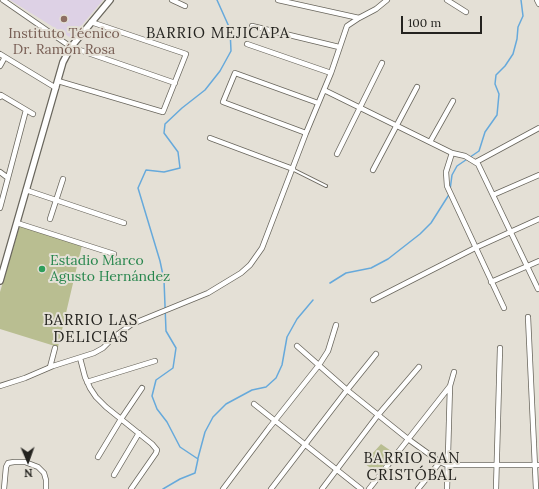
<!DOCTYPE html>
<meta charset="utf-8">
<style>
body{margin:0}
#map{position:relative;width:539px;height:489px;overflow:hidden;background:#e4e0d6;font-family:Lora,serif}
canvas{display:block}
.north{position:absolute;left:8px;top:441px;width:40px;height:40px;-webkit-text-stroke:3px #e4e0d6;paint-order:stroke;rotate:178deg;font-size:11px;font-weight:700;line-height:16px;text-align:center;color:#24231f}
.north::after{content:'';display:block;margin:auto;width:14px;height:18px;background:#24231f;clip-path:polygon(50% 0,100% 100%,50% 72%,0 100%)}
.scale{position:absolute;left:401px;top:16px;width:81px;height:18px;box-sizing:border-box;border:2px solid #24231f;border-top:0;padding-left:5px;font-size:12px;line-height:14px;white-space:nowrap;color:#24231f;-webkit-text-stroke:3px #e4e0d6;paint-order:stroke}
</style>
<div id="map">
<canvas width="539" height="489"></canvas>
<div class="north">N</div>
<div class="scale">100 m</div>
</div>
<script>
const context = document.querySelector('canvas').getContext('2d');
context.lineJoin = 'round';
function fill(path, color) {
  context.fillStyle = color;
  context.fill(path, 'evenodd');
}
function poly(rows) {
  const path = new Path2D();
  for (const r of rows) {
    path.moveTo(r[0], r[1]);
    for (let i = 2; i < r.length; i += 2) path.lineTo(r[i], r[i + 1]);
  }
  return path;
}
function trace(path, color, width, dash) {
  context.strokeStyle = color;
  context.lineWidth = width;
  context.lineCap = dash ? 'butt' : 'round';
  context.setLineDash(dash || []);
  context.stroke(path);
}
function write(font, color, halo, rows, align = 'center') {
  context.font = font + ' Lora,serif';
  context.lineWidth = 4;
  context.setLineDash([]);
  context.textBaseline = 'middle';
  context.strokeStyle = halo;
  context.fillStyle = color;
  for (const [text, x, y, turn = 0] of rows) {
    context.save();
    context.translate(x, y);
    context.rotate((+turn || 0) * Math.PI / 180);
    context.textAlign = isNaN(turn) ? turn : align;
    if (halo) context.strokeText(text, 0, 0);
    context.fillText(text, 0, 0);
    context.restore();
  }
}
const education = poly([
 [10,0,103,0,71,38]
]);
const green = poly([
 [20,225,82,245,58,347,0,329,0,292],
 [381,444,394,453,377,473,364,463]
]);
const stream = poly([
 [450,190,452,175,457,166,479,151,485,132,497,115,499,94,495,84,496,75,505,66,513,54,517,39,518,27,523,16,521,0],
 [330,283,346,273,371,268,388,259,420,234,431,223,450,193],
 [198,458,205,432,213,417,226,404,252,390,266,387,276,378,282,365,287,337,297,319,313,300],
 [163,489,180,479,195,473,198,459,180,447,167,422,157,409,152,396,156,380,173,368,176,348,166,331,164,280,160,261,138,188,146,170,164,172,180,168,178,152,164,133,165,124,182,108,205,90,220,71,231,51,230,29,217,0]
]);
const service = poly([
 [294,170,326,186]
]);
const minor = poly([
 [3,0,71,47,175,83],
 [172,0,185,6],
 [278,0,359,18],
 [447,0,466,12],
 [537,0,539,4],
 [252,26,339,47],
 [247,44,331,73],
 [0,54,56,88],
 [0,66,5,57],
 [58,81,163,112,186,54,91,22],
 [324,90,452,153,465,156,478,164,538,289],
 [0,97,1,95,33,114],
 [306,133,223,102,235,73,318,103],
 [210,138,293,169],
 [430,142,453,101],
 [452,153,446,172,447,186,504,308],
 [337,154,382,63],
 [476,162,539,128],
 [373,170,417,87],
 [0,172,8,178,26,110],
 [26,190,124,223],
 [493,195,539,175],
 [0,208,8,178],
 [50,219,63,179],
 [17,223,114,254],
 [491,282,539,261],
 [373,300,475,248,539,219],
 [528,317,536,489],
 [297,346,347,390,408,439,440,462,447,465,539,465],
 [80,358,85,377,90,388,96,397,106,407,152,444,157,450,156,453,131,489],
 [50,367,55,348],
 [87,382,155,361],
 [0,386,25,378,53,366,94,353,103,348,114,337,132,324,208,293,241,273,250,265,262,248,306,133,331,73,347,26,359,18,376,9,387,0],
 [254,404,361,489],
 [98,457,121,419,142,388],
 [114,475,139,433],
 [4,489,6,467,8,463,14,462,25,462,38,467,44,473,46,480,46,489],
 [223,489,269,428,319,365,328,351,336,325],
 [271,489,347,390,376,354],
 [322,489,378,415,419,367],
 [369,489,450,386],
 [418,489,440,462],
 [447,489,450,386,454,372],
 [496,489,500,348]
]);
const tertiary = poly([
 [0,281,63,62,71,47,110,0]
]);
const markers = [
 [64,19,4,"#8d6e63"],
 [42,269,4,"#2e9e5b"]
];
const educationNames = [
 ["Instituto Técnico",64,34],
 ["Dr. Ramón Rosa",64,50]
];
const leisureNames = [
 ["Estadio Marco",50,261],
 ["Agusto Hernández",50,277]
];
const neighbourhoodNames = [
 ["BARRIO MEJICAPA",218,34],
 ["BARRIO LAS",91,321],
 ["DELICIAS",91,338],
 ["BARRIO SAN",412,459],
 ["CRISTÓBAL",412,476]
];
fill(education, '#ddd1e5');
fill(green, '#b9be91');
trace(stream, '#66a9db', 1.5);
trace(service, '#69665d', 4);
trace(minor, '#69665d', 6);
trace(tertiary, '#69665d', 8);
trace(service, '#fff', 2);
trace(minor, '#fff', 4.5);
trace(tertiary, '#fff', 5.5);
for (const [x, y, r, color] of markers) {
  const dot = new Path2D();
  dot.arc(x, y, r, 0, 2 * Math.PI);
  context.fillStyle = color;
  context.fill(dot);
  trace(dot, '#e4e0d6', 1.5);
}
write('14px', '#785e54', '#e4e0d6', educationNames);
write('14px', '#27864d', '#e4e0d6', leisureNames, 'left');
context.letterSpacing = '1px';
write('15px', '#24231f', '#e4e0d6', neighbourhoodNames);
context.letterSpacing = '0px';
</script>
